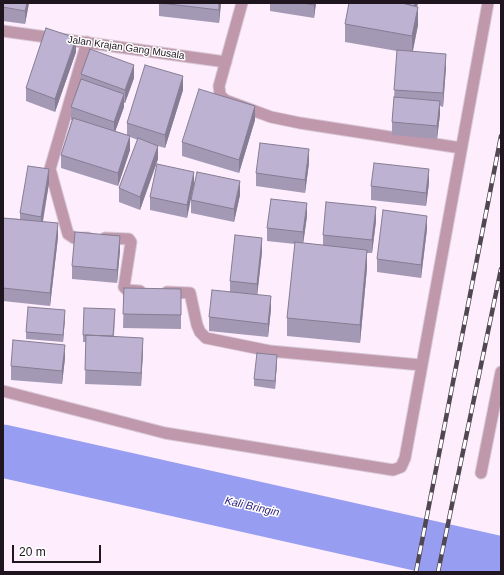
<!DOCTYPE html>
<style>
body{margin:0}
#map{position:relative;width:504px;height:575px;overflow:hidden;background:#fdedfd;font-family:Helvetica,sans-serif}
canvas{display:block}
.frame{position:absolute;inset:0;border:4px solid #1e151f;pointer-events:none}
.scale{position:absolute;left:12px;top:545px;width:89px;height:18px;box-sizing:border-box;border:2px solid #1e151f;border-top:0;padding-left:5px;font-size:12px;line-height:14px;white-space:nowrap;color:#1e151f;-webkit-text-stroke:3px #fff;paint-order:stroke}
</style>
<div id="map">
<canvas width="504" height="575"></canvas>
<div class="frame"></div>
<div class="scale">20 m</div>
</div>
<script>
const context = document.querySelector('canvas').getContext('2d');
context.lineJoin = 'round';
function poly(rows) {
  const path = new Path2D();
  for (const r of rows) {
    path.moveTo(r[0], r[1]);
    for (let i = 2; i < r.length; i += 2) path.lineTo(r[i], r[i + 1]);
  }
  return path;
}
function trace(path, color, width, dash) {
  context.strokeStyle = color;
  context.lineWidth = width;
  context.lineCap = dash ? 'butt' : 'round';
  context.setLineDash(dash || []);
  context.stroke(path);
}
function fill(path, color) {
  context.fillStyle = color;
  context.fill(path, 'evenodd');
}
function write(font, color, halo, rows, align = 'center') {
  context.font = font + ' Helvetica,sans-serif';
  context.lineWidth = 3;
  context.setLineDash([]);
  context.textBaseline = 'middle';
  context.strokeStyle = halo;
  context.fillStyle = color;
  for (const [text, x, y, turn = 0] of rows) {
    context.save();
    context.translate(x, y);
    context.rotate((+turn || 0) * Math.PI / 180);
    context.textAlign = isNaN(turn) ? turn : align;
    if (halo) context.strokeText(text, 0, 0);
    context.fillText(text, 0, 0);
    context.restore();
  }
}
const river = poly([
 [3,451,501,563]
]);
const minor = poly([
 [242,3,219,86,220,95,225,100,271,117,300,123,461,148],
 [3,31,226,62],
 [87,42,50,169,68,234,74,238,88,238],
 [105,238,129,239,131,242,124,287,127,290,140,291],
 [167,292,190,293,197,325,200,332,206,338,270,351,421,365],
 [3,391,165,433,393,470,401,467,405,458,488,3],
 [481,473,501,372]
]);
const rail = poly([
 [416,572,501,136],
 [438,572,501,269]
]);
const wall = poly([
 [3,3,29,3,25,24,3,21],
 [159,3,221,3,219,23,159,16],
 [270,3,316,3,314,18,270,11],
 [349,3,418,3,417,6,418,25,413,51,446,67,443,107,440,106,440,114,437,139,392,135,392,122,394,97,397,51,345,42,345,24],
 [76,52,55,112,26,101,26,88],
 [81,74,134,78,125,103,124,103,124,107,115,131,127,135,127,123,183,90,165,148,158,146,158,159,140,210,119,202,119,188,138,140,130,137,130,150,118,186,61,168,61,155,72,120,71,120,71,107,81,79],
 [255,120,239,173,182,156,182,142],
 [309,163,305,193,256,186,256,173],
 [194,172,187,218,150,210,150,197],
 [49,183,43,222,58,237,50,306,3,301,3,218,20,219,20,213],
 [429,183,426,206,371,200,371,186],
 [240,195,234,222,191,213,191,200],
 [307,216,303,243,323,245,323,235,376,221,372,253,367,253,367,268,360,343,287,336,287,318,295,244,267,241,267,228],
 [427,229,421,278,377,272,377,259],
 [120,250,117,283,72,279,72,266],
 [262,252,257,295,271,309,268,337,209,331,209,317,230,292,230,281],
 [124,288,181,289,181,329,123,328],
 [115,316,114,336,143,351,141,386,85,384,86,342,83,342,83,335],
 [65,318,63,342,26,339,26,332],
 [65,358,62,384,11,380,11,366],
 [277,362,275,389,254,386,254,379]
]);
const shadedWall = poly([
 [27,3,29,3,25,24,25,11],
 [219,3,221,3,219,23],
 [314,3,316,3,314,18],
 [415,3,418,3,414,19,414,6],
 [418,7,418,25,412,54,412,36],
 [76,38,76,52,55,112,55,99],
 [446,54,446,67,443,107,443,93],
 [134,65,134,78,125,103,125,90],
 [183,76,183,90,165,148,165,135],
 [124,94,124,107,114,135,114,122],
 [440,101,440,114,437,139,437,126],
 [255,106,255,120,239,173,239,160],
 [130,136,130,150,118,186,118,173],
 [158,146,158,159,140,210,140,197],
 [309,149,309,163,305,193,305,180],
 [49,169,49,183,41,230,41,217],
 [429,169,429,183,426,206,426,193],
 [194,172,194,185,187,218,187,205],
 [240,181,240,195,234,222,234,209],
 [307,203,307,216,303,245,303,232],
 [376,207,376,221,372,253,372,240],
 [427,216,427,229,421,278,421,265],
 [58,223,58,237,50,306,50,293],
 [120,236,120,250,117,283,117,270],
 [262,238,262,252,257,297,257,284],
 [367,250,367,268,360,343,360,325],
 [271,296,271,309,268,337,268,324],
 [65,310,65,318,63,342,63,335],
 [143,338,143,351,141,386,141,373],
 [65,345,65,358,62,384,62,371],
 [277,355,277,362,275,389,275,381]
]);
const building = poly([
 [3,3,27,3,25,11,3,7,3,3],
 [160,3,219,3,219,10,160,3],
 [303,3,314,3,314,5,303,3],
 [349,3,402,3,418,7,412,36,345,24,349,3],
 [403,3,415,3,414,6,403,3],
 [46,28,76,38,55,99,26,88,46,28],
 [90,49,134,65,125,90,81,74,90,49],
 [397,50,446,54,443,93,394,90,397,50],
 [145,65,183,76,165,135,127,123,145,65],
 [81,79,124,94,114,122,71,107,81,79],
 [199,89,255,106,239,160,182,142,199,89],
 [394,97,440,101,437,126,392,122,394,97],
 [73,118,130,136,118,173,61,155,73,118],
 [138,138,158,146,140,197,119,188,138,138],
 [260,143,309,149,305,180,256,173,260,143],
 [374,163,429,169,426,193,371,186,374,163],
 [157,164,194,172,187,205,150,197,157,164],
 [28,166,49,169,41,217,20,213,28,166],
 [197,172,240,181,234,209,191,200,197,172],
 [271,199,307,203,303,232,267,228,271,199],
 [326,202,376,207,372,240,323,235,326,202],
 [383,210,427,216,421,265,377,259,383,210],
 [3,218,58,223,50,293,3,288,3,218],
 [75,232,120,236,117,270,72,266,75,232],
 [235,235,262,238,257,284,230,281,235,235],
 [295,242,367,250,360,325,287,318,295,242],
 [124,288,181,289,181,315,123,314,124,288],
 [212,290,271,296,268,324,209,317,212,290],
 [28,307,65,310,63,335,26,332,28,307],
 [84,308,115,309,113,336,83,335,84,308],
 [86,335,143,338,141,373,85,370,86,335],
 [13,340,65,345,62,371,11,366,13,340],
 [257,353,277,355,275,381,254,379,257,353]
]);
const streetNames = [
 ["Jalan Krajan Gang Musala",126,48,8]
];
const waterNames = [
 ["Kali Bringin",252,507,13]
];
trace(river, '#979ef2', 53);
trace(minor, '#d9cad9', 13);
trace(minor, '#c098ac', 11);
trace(rail, '#514752', 4.5);
trace(rail, '#fff', 3, [9]);
fill(wall, '#a399b5');
fill(shadedWall, '#857d93');
fill(building, '#beb2d2');
trace(building, '#857d93', 1);
write('10px', '#1e151f', '#fff', streetNames);
write('italic 11px', '#2a1d7d', '#fff', waterNames);
</script>
